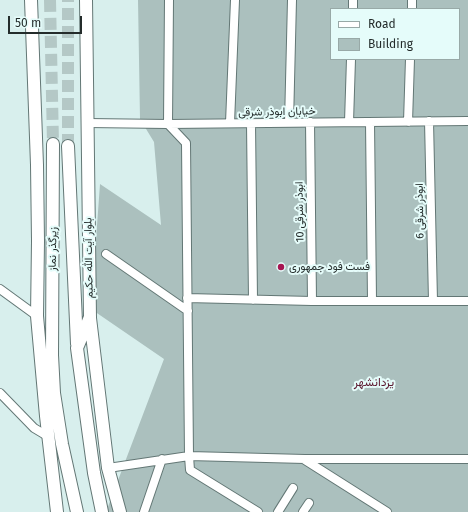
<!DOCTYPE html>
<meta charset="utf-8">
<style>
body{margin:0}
#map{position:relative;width:468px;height:512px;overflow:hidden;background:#d8efed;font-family:"Fira Sans",sans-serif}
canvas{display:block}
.legend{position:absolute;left:330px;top:8px;width:130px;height:52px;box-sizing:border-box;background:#e5fcfa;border:1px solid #98a9a7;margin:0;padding:5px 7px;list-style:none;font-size:12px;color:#242c2b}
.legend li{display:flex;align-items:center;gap:8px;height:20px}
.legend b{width:20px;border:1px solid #98a9a7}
.scale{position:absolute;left:8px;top:16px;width:74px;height:18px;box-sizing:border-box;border:2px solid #242c2b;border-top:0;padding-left:5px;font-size:12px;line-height:14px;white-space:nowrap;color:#242c2b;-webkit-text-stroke:3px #e5fcfa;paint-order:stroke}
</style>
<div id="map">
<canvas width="468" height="512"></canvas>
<ul class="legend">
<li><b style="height:5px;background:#fff"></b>Road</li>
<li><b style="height:11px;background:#abc0be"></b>Building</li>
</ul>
<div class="scale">50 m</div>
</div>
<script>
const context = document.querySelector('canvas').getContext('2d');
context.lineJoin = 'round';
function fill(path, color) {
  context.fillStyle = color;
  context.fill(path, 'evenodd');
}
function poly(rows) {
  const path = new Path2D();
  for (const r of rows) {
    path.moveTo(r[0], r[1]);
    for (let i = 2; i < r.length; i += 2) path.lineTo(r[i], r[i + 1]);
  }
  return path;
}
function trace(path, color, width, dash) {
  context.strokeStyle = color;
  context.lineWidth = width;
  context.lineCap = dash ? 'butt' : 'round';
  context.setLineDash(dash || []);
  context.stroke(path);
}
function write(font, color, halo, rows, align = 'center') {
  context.font = font + ' "Fira Sans",Vazirmatn,sans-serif';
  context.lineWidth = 4;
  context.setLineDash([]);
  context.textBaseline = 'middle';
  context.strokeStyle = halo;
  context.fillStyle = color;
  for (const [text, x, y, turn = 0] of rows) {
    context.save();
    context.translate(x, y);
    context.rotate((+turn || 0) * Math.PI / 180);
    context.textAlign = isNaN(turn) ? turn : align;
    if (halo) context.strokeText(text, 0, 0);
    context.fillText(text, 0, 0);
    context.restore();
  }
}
const building = poly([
 [138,0,468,0,468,512,106,512,164,359,91,309,100,184,161,225,154,142,140,119],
 [331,9,459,9,459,59,331,59]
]);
const primaryTunnel = poly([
 [50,0,53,144],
 [68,146,68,0]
]);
const minor = poly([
 [353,9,353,0],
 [412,9,412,0],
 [429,121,433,301],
 [310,122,312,301],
 [349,122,351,59],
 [370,122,372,300],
 [408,122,410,59],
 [87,123,168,124,468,121],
 [230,123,235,0],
 [251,123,253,300],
 [289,123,292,0],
 [168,124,186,143,189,456,305,459,468,459],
 [168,124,169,0],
 [106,254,188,311],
 [0,289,37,316],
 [187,298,312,301,468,301],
 [0,393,34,428,49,437],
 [305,460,387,512],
 [108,468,189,456,190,470,258,512],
 [144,512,162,459],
 [278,512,293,488],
 [303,512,309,503]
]);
const primary = poly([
 [31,0,37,165,38,241,37,316,46,416,57,512],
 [86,0,90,317,77,348,94,473,102,512],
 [53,144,52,355,54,393,62,444,77,512],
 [68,146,77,344],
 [90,318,108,468,120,512]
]);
const markers = [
 [281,267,4,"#a71551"]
];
const streetNames = [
 ["خیابان ابوذر شرقی",277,112,-1],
 ["ابوذر شرقی 6",420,211,-91],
 ["ابوذر شرقی 10",300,212,-91],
 ["زیرگذر نماز",53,249,-89],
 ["بلوار آیت الله حکیم",89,258,-91]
];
const poiNames = [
 ["فست فود جمهوری",289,267]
];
const neighbourhoodNames = [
 ["یزدانشهر",374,383]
];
fill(building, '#abc0be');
trace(primaryTunnel, '#b4c8c6', 12, [12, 6]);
trace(minor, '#637775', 10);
trace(primary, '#637775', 14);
trace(minor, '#fff', 8);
trace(primary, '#fff', 12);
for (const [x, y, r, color] of markers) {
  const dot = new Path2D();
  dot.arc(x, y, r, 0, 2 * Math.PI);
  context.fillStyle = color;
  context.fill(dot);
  trace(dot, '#e5fcfa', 1.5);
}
write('11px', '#242c2b', '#e5fcfa', streetNames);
write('11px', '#242c2b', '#e5fcfa', poiNames, 'left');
write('12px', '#5b172e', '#e5fcfa', neighbourhoodNames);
</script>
